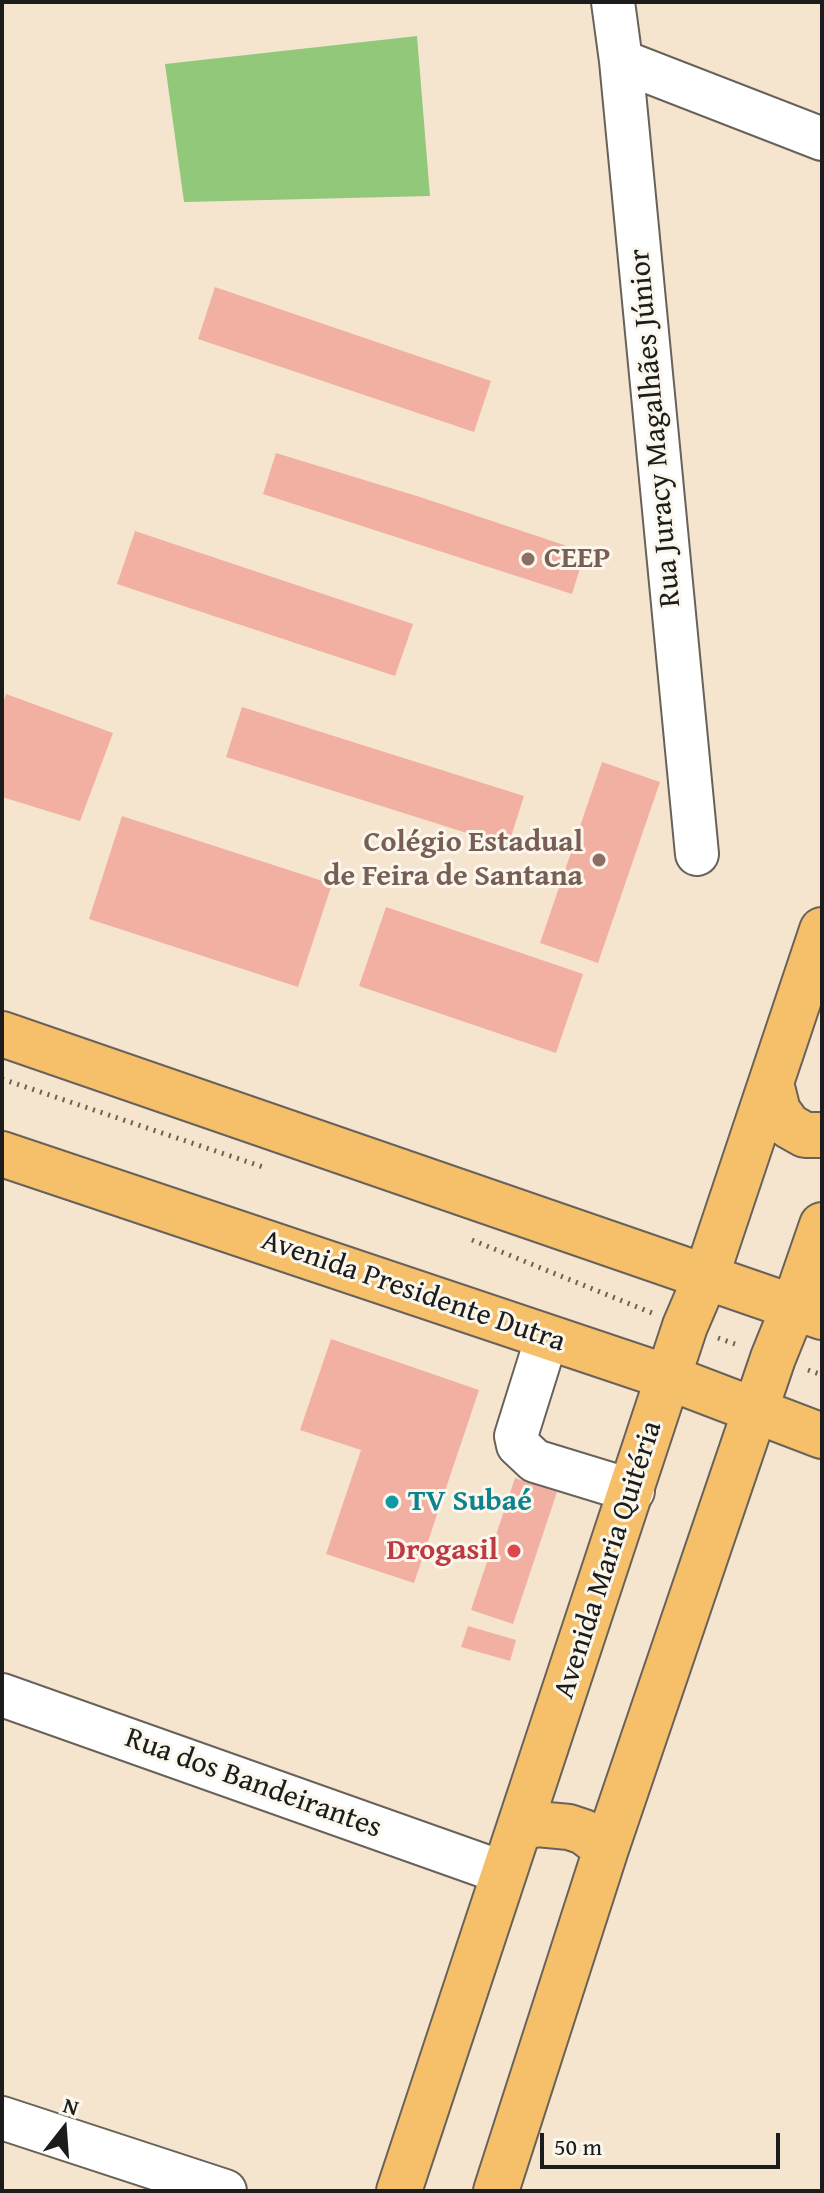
<!DOCTYPE html>
<meta charset="utf-8">
<style>
body{margin:0}
#map{position:relative;width:824px;height:2193px;overflow:hidden;background:#f6e5ce;font-family:"Gentium Book Plus",serif}
canvas{display:block}
.frame{position:absolute;inset:0;border:4px solid #1c1c1c;pointer-events:none}
.north{position:absolute;left:24px;top:2089px;width:80px;height:80px;-webkit-text-stroke:6px #fbf7ec;paint-order:stroke;rotate:17deg;font-size:22px;font-weight:700;line-height:32px;text-align:center;color:#1c1c1c}
.north::after{content:'';display:block;margin:auto;width:28px;height:36px;background:#1c1c1c;clip-path:polygon(50% 0,100% 100%,50% 72%,0 100%)}
.scale{position:absolute;left:540px;top:2133px;width:240px;height:36px;box-sizing:border-box;border:4px solid #1c1c1c;border-top:0;padding-left:10px;font-size:24px;line-height:28px;white-space:nowrap;color:#1c1c1c;-webkit-text-stroke:6px #fbf7ec;paint-order:stroke}
</style>
<div id="map">
<canvas width="824" height="2193"></canvas>
<div class="frame"></div>
<div class="north">N</div>
<div class="scale">50 m</div>
</div>
<script>
const context = document.querySelector('canvas').getContext('2d');
context.lineJoin = 'round';
function fill(path, color) {
  context.fillStyle = color;
  context.fill(path, 'evenodd');
}
function poly(rows) {
  const path = new Path2D();
  for (const r of rows) {
    path.moveTo(r[0], r[1]);
    for (let i = 2; i < r.length; i += 2) path.lineTo(r[i], r[i + 1]);
  }
  return path;
}
function trace(path, color, width, dash) {
  context.strokeStyle = color;
  context.lineWidth = width;
  context.lineCap = dash ? 'butt' : 'round';
  context.setLineDash(dash || []);
  context.stroke(path);
}
function write(font, color, halo, rows, align = 'center') {
  context.font = font + ' "Gentium Book Plus",serif';
  context.lineWidth = 6;
  context.setLineDash([]);
  context.textBaseline = 'middle';
  context.strokeStyle = halo;
  context.fillStyle = color;
  for (const [text, x, y, turn = 0] of rows) {
    context.save();
    context.translate(x, y);
    context.rotate((+turn || 0) * Math.PI / 180);
    context.textAlign = isNaN(turn) ? turn : align;
    if (halo) context.strokeText(text, 0, 0);
    context.fillText(text, 0, 0);
    context.restore();
  }
}
const green = poly([
 [417,36,430,196,184,202,165,64]
]);
const building = poly([
 [215,287,491,381,474,432,198,339],
 [276,453,420,497,585,552,572,594,263,494],
 [135,531,413,624,395,676,117,584],
 [6,694,113,733,80,821,2,797,2,707],
 [242,707,524,796,508,846,226,757],
 [602,762,660,782,598,963,540,943],
 [122,816,332,884,298,987,89,919],
 [386,907,583,974,556,1053,359,986],
 [331,1339,479,1390,414,1583,326,1554,361,1450,300,1430],
 [515,1478,557,1492,513,1624,471,1610],
 [468,1626,516,1640,510,1661,461,1647]
]);
const path = poly([
 [2,1079,263,1167],
 [472,1240,652,1313],
 [718,1338,738,1345],
 [808,1370,822,1375]
]);
const minor = poly([
 [613,2,621,61,697,854],
 [621,61,822,139],
 [547,1337,516,1436,518,1445,535,1461,633,1491],
 [2,1695,504,1873],
 [2,2118,225,2191]
]);
const major = poly([
 [771,1083,778,1111,789,1126,805,1135,822,1135],
 [520,1829,537,1824,569,1827,584,1832,606,1849],
 [399,2191,685,1326,706,1277,822,930],
 [496,2191,606,1849,773,1358,794,1306,822,1225]
]);
const highway = poly([
 [2,1034,822,1317],
 [2,1154,670,1378,822,1436]
]);
const markers = [
 [528,559,8,"#8d6e63"],
 [599,860,8,"#8d6e63"],
 [392,1502,8,"#0f9aa8"],
 [514,1551,8,"#e0444e"]
];
const streetNames = [
 ["Rua Juracy Magalhães Júnior",656,428,-95],
 ["Avenida Presidente Dutra",413,1292,19],
 ["Avenida Maria Quitéria",609,1560,-72],
 ["Rua dos Bandeirantes",253,1784,20]
];
const educationNames = [
 ["CEEP",544,559],
 ["Colégio Estadual",583,843,"right"],
 ["de Feira de Santana",583,877,"right"]
];
const cultureNames = [
 ["TV Subaé",408,1502]
];
const healthNames = [
 ["Drogasil",498,1551]
];
fill(green, '#92c87a');
fill(building, '#f2b0a2');
trace(minor, '#68625a', 46);
trace(major, '#68625a', 48);
trace(highway, '#68625a', 48);
trace(path, '#68625a', 5, [2, 6]);
trace(minor, '#fff', 42);
trace(major, '#f6c06b', 44);
trace(highway, '#f6c06b', 44);
for (const [x, y, r, color] of markers) {
  const dot = new Path2D();
  dot.arc(x, y, r, 0, 2 * Math.PI);
  context.fillStyle = color;
  context.fill(dot);
  trace(dot, '#fbf7ec', 3);
}
write('30px', '#1c1c1c', '#fbf7ec', streetNames);
write('bold 30px', '#785e54', '#fbf7ec', educationNames, 'left');
write('bold 30px', '#0d838f', '#fbf7ec', cultureNames, 'left');
write('bold 30px', '#be3a42', '#fbf7ec', healthNames, 'right');
</script>
